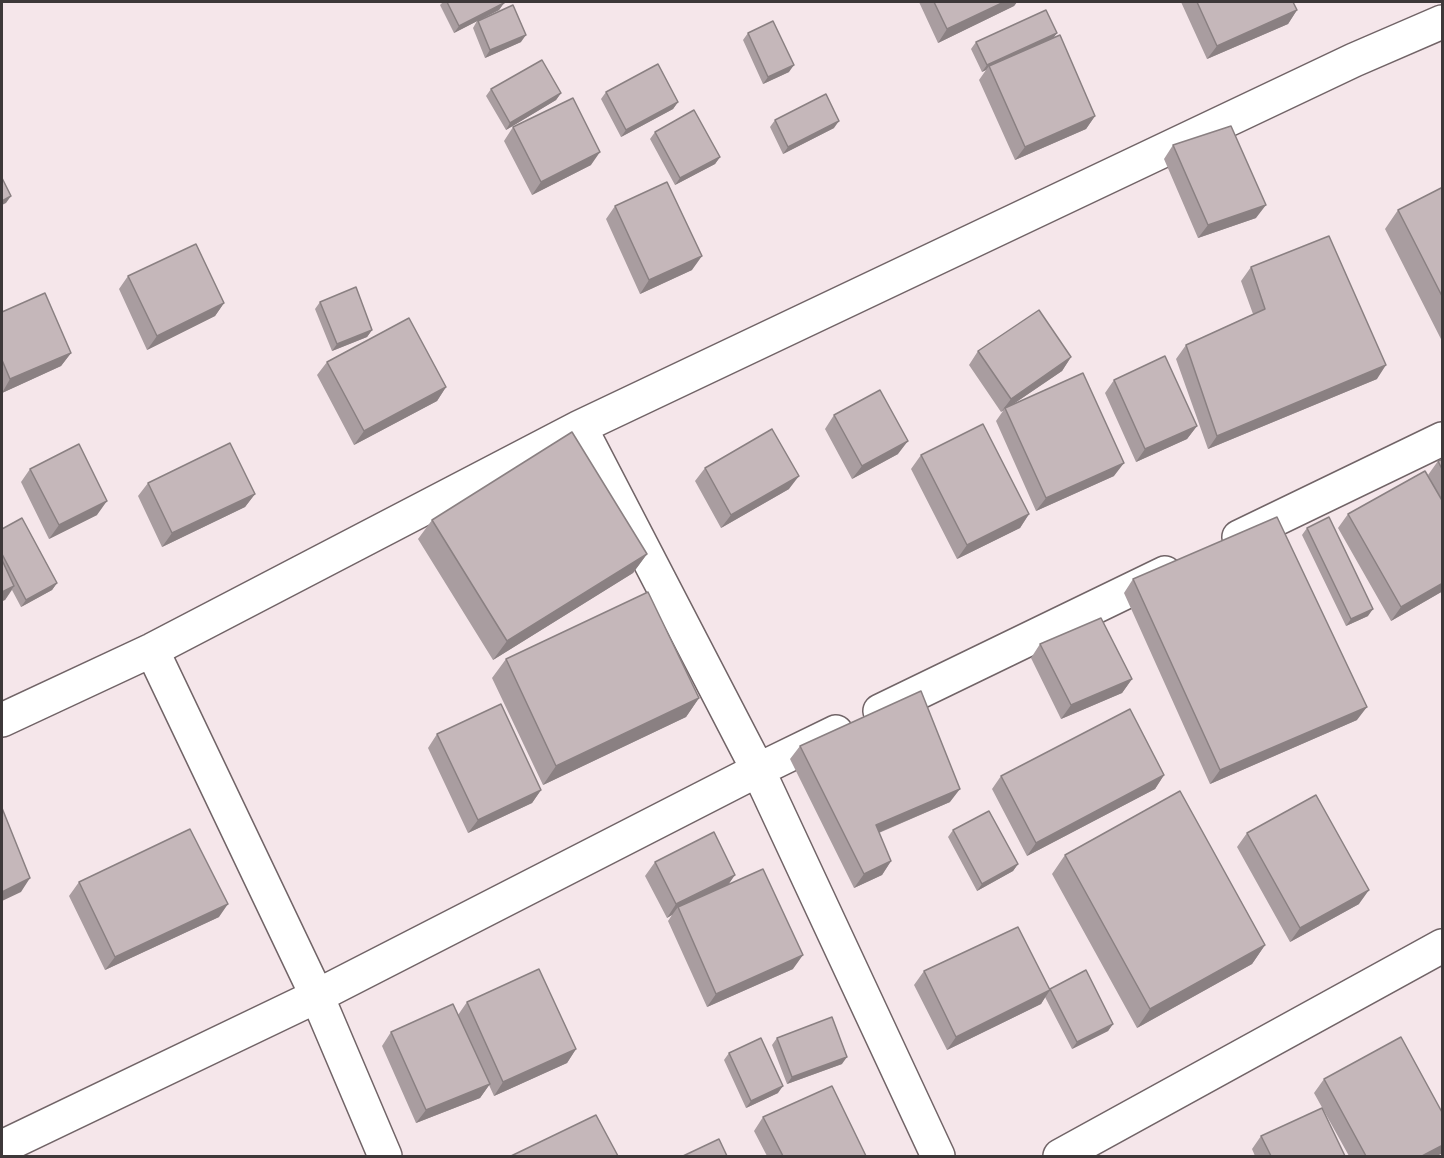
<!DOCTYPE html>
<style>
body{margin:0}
#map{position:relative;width:1444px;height:1158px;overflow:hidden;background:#f5e6ea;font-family:Overpass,sans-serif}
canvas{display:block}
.frame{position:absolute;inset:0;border:3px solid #3d3839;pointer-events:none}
</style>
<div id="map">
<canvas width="1444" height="1158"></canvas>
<div class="frame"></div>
</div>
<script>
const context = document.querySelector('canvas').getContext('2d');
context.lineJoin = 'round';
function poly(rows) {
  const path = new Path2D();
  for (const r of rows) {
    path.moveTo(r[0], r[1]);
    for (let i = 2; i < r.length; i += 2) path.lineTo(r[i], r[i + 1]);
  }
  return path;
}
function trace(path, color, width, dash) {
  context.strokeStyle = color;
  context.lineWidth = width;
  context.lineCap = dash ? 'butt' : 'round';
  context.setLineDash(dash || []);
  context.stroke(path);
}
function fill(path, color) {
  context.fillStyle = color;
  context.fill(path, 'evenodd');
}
const minor = poly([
 [580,427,758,770,938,1156],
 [1239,537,1442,439],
 [152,650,317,996,385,1156],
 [880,711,1165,573],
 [2,720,152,650,580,427,1354,60,1442,22],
 [2,1147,317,996,758,770,836,732],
 [1060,1156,1442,946]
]);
const wall = poly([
 [443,2,503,2,504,3,499,10,482,19,521,42,485,58,473,28,477,21,454,33,440,5],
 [919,2,1017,2,1014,6,938,43],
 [1181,2,1293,2,1297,10,1288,24,1207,59],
 [748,33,789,72,763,84,743,40],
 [1054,37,1095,116,1086,129,1015,160,979,80,986,70,982,72,971,49,976,42],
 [491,89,561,93,556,100,506,130,486,96],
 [606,92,678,102,673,109,621,137,601,99],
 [775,120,834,128,783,154,770,127],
 [513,127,591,165,532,195,504,141],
 [655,132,720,157,715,164,675,185,650,139],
 [1173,145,1256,218,1198,238,1164,159],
 [1443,187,1443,343,1385,229,1398,210],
 [615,206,692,270,640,294,606,219],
 [1251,267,1377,379,1208,449,1176,359,1186,345,1253,314,1241,281],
 [128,276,224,303,215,316,147,350,119,289],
 [320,302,372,330,367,337,332,351,315,309],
 [2,312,71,353,61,366,2,393],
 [978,351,1071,357,1062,371,1012,405,1114,476,1036,511,996,421,1003,411,1001,412,969,365],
 [327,362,446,387,437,401,354,445,317,375],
 [1114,380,1197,426,1187,439,1136,462,1105,393],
 [834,415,898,454,852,479,825,429],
 [921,455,1029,514,1020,528,957,559,911,469],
 [1443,459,1443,591,1391,621,1338,528,1348,514,1435,489,1428,475,1438,461],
 [705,468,789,489,721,528,695,481],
 [30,469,97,515,49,539,21,482],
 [148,483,255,494,245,507,162,547,138,496],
 [432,520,647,554,633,573,493,660,418,539],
 [1307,528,1368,616,1346,626,1302,535],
 [2,529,57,583,52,590,21,607,12,590,5,600,2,601],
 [1133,579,1357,720,1210,784,1124,593],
 [1040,644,1132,679,1122,693,1061,719,1031,658],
 [506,659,699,698,686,717,543,785,492,678],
 [437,734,541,790,532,803,468,833,428,748],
 [800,746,950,802,879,833,891,861,882,875,854,888,790,759],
 [1164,775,1155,789,1027,856,992,789,1001,776],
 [953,830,1018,864,1013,871,977,891,948,837],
 [1247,833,1359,904,1290,942,1237,847],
 [1065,855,1265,945,1252,964,1137,1028,1052,874],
 [655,862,729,884,793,969,707,1007,668,921,672,915,667,918,645,876],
 [79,882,219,917,105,970,69,896],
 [924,971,1050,990,1113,1024,1108,1031,1072,1049,1045,997,1041,1004,947,1050,914,985],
 [467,1002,576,1049,567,1063,494,1096,489,1085,480,1098,416,1123,382,1046,391,1032,458,1015],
 [777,1038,842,1064,787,1084,772,1045],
 [729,1053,778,1093,746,1108,724,1060],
 [1324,1079,1437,1156,1349,1156,1314,1093],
 [763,1117,866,1156,767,1156,754,1131],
 [1261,1136,1345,1156,1255,1156,1252,1149]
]);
const shadedWall = poly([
 [1004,2,1017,2,1014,6,938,43,947,29],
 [504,3,499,10,454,33,459,26],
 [1297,10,1288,24,1207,59,1217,46],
 [1057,33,1052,40,989,66,986,70,982,72,987,65],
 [526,35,521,42,485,58,490,50],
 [794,65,789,72,763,84,768,77],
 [561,93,556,100,506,130,510,123],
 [678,102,673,109,621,137,626,130],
 [1095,116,1086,129,1015,160,1025,147],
 [839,121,834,128,783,154,788,147],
 [600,152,591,165,532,195,541,182],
 [720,157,715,164,675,185,680,178],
 [11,196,6,203,2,205,2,201],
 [1266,205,1256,218,1198,238,1208,225],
 [702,256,692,270,640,294,649,280],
 [224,303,215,316,147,350,157,336],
 [372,330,367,337,332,351,337,344],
 [71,353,61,366,2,393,10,379],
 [1071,357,1062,371,1006,409,1005,408,1001,412,1011,399],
 [1386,365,1377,379,1208,449,1217,436],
 [446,387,437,401,354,445,364,431],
 [1197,426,1187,439,1136,462,1145,449],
 [908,441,898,454,852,479,862,466],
 [1124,463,1114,476,1036,511,1046,498],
 [799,476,789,489,721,528,731,515],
 [255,494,245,507,162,547,172,533],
 [107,501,97,515,49,539,59,525],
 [1029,514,1020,528,957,559,967,545],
 [647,554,633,573,493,660,507,641],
 [57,583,52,590,21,607,26,600],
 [1443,583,1443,591,1391,621,1401,607],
 [14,586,5,600,2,601,2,592],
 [1373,609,1368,616,1346,626,1351,619],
 [1132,679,1122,693,1061,719,1071,705],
 [699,698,686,717,543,785,556,766],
 [1367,707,1357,720,1210,784,1220,770],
 [1164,775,1155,789,1027,856,1036,843],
 [960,789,950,802,866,838,876,825],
 [541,790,532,803,468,833,478,820],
 [891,861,882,875,854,888,864,874],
 [1018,864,1013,871,977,891,982,884],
 [735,875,726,888,678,907,672,915,667,918,676,904],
 [30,878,21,892,2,901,2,892],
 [1369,890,1359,904,1290,942,1300,928],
 [228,904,219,917,105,970,115,957],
 [1265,945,1252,964,1137,1028,1150,1009],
 [803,955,793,969,707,1007,716,994],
 [1050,990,1041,1004,947,1050,956,1037],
 [1113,1024,1108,1031,1072,1049,1077,1042],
 [576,1049,567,1063,494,1096,503,1082],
 [847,1057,842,1064,787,1084,792,1077],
 [490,1084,480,1098,416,1123,426,1110],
 [783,1086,778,1093,746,1108,751,1101],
 [1443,1145,1443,1153,1437,1156,1422,1156]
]);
const building = poly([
 [447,2,503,2,504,3,459,26,447,2],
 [934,2,1004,2,947,29,934,2],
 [1197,2,1293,2,1297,10,1217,46,1197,2],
 [513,5,526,35,490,50,478,21,513,5],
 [1046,10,1057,33,987,65,976,42,1046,10],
 [773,21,794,65,768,77,748,33,773,21],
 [1060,35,1095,116,1025,147,989,66,1060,35],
 [542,60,561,93,510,123,491,89,542,60],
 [658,64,678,102,626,130,606,92,658,64],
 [826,94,839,121,788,147,775,120,826,94],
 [573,98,600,152,541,182,513,127,573,98],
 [694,110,720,157,680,178,655,132,694,110],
 [1231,126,1266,205,1208,225,1173,145,1231,126],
 [2,178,11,196,2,201,2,178],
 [667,182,702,256,649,280,615,206,667,182],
 [1443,187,1443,298,1398,210,1443,187],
 [1329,236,1386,365,1217,436,1186,345,1265,309,1251,267,1329,236],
 [196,244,224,303,157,336,128,276,196,244],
 [356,287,372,330,337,344,320,302,356,287],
 [45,293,71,353,10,379,2,360,2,312,45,293],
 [1039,310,1071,357,1011,399,978,351,1039,310],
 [409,318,446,387,364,431,327,362,409,318],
 [1165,356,1197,426,1145,449,1114,380,1165,356],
 [1083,373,1124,463,1046,498,1005,408,1083,373],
 [880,390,908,441,862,466,834,415,880,390],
 [983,424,1029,514,967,545,921,455,983,424],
 [772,429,799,476,731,515,705,468,772,429],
 [572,432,647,554,507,641,432,520,572,432],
 [230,443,255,494,172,533,148,483,230,443],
 [79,444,107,501,59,525,30,469,79,444],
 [1443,459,1443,471,1438,461,1443,459],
 [1425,471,1443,502,1443,583,1401,607,1348,514,1425,471],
 [1277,517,1367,707,1220,770,1133,579,1277,517],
 [1329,517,1373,609,1351,619,1307,528,1329,517],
 [22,518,57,583,26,600,2,554,2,529,22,518],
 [2,560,14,586,2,592,2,560],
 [648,592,699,698,556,766,506,659,648,592],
 [1101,618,1132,679,1071,705,1040,644,1101,618],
 [921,691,960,789,876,825,891,861,864,874,800,746,921,691],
 [501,704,541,790,478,820,437,734,501,704],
 [1130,709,1164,775,1036,843,1001,776,1130,709],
 [1180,791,1265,945,1150,1009,1065,855,1180,791],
 [1316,795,1369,890,1300,928,1247,833,1316,795],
 [2,808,30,878,2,892,2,808],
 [989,811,1018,864,982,884,953,830,989,811],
 [190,829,228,904,115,957,79,882,190,829],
 [714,832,735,875,676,904,655,862,714,832],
 [763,869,803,955,716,994,678,907,763,869],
 [1018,927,1050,990,956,1037,924,971,1018,927],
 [539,969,576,1049,503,1082,467,1002,539,969],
 [1086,970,1113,1024,1077,1042,1050,989,1086,970],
 [453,1004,490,1084,426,1110,391,1032,453,1004],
 [832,1017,847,1057,792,1077,777,1038,832,1017],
 [1401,1037,1443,1114,1443,1145,1422,1156,1366,1156,1324,1079,1401,1037],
 [761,1038,783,1086,751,1101,729,1053,761,1038],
 [832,1086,866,1156,783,1156,763,1117,832,1086],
 [1322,1108,1345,1156,1271,1156,1261,1136,1322,1108],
 [596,1115,618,1156,511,1156,596,1115],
 [719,1139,727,1156,683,1156,719,1139]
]);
trace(minor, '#716467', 36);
trace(minor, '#fff', 33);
fill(wall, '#a99da0');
fill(shadedWall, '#8a8082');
fill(building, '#c5b7ba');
trace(building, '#8a8082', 1.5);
</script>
